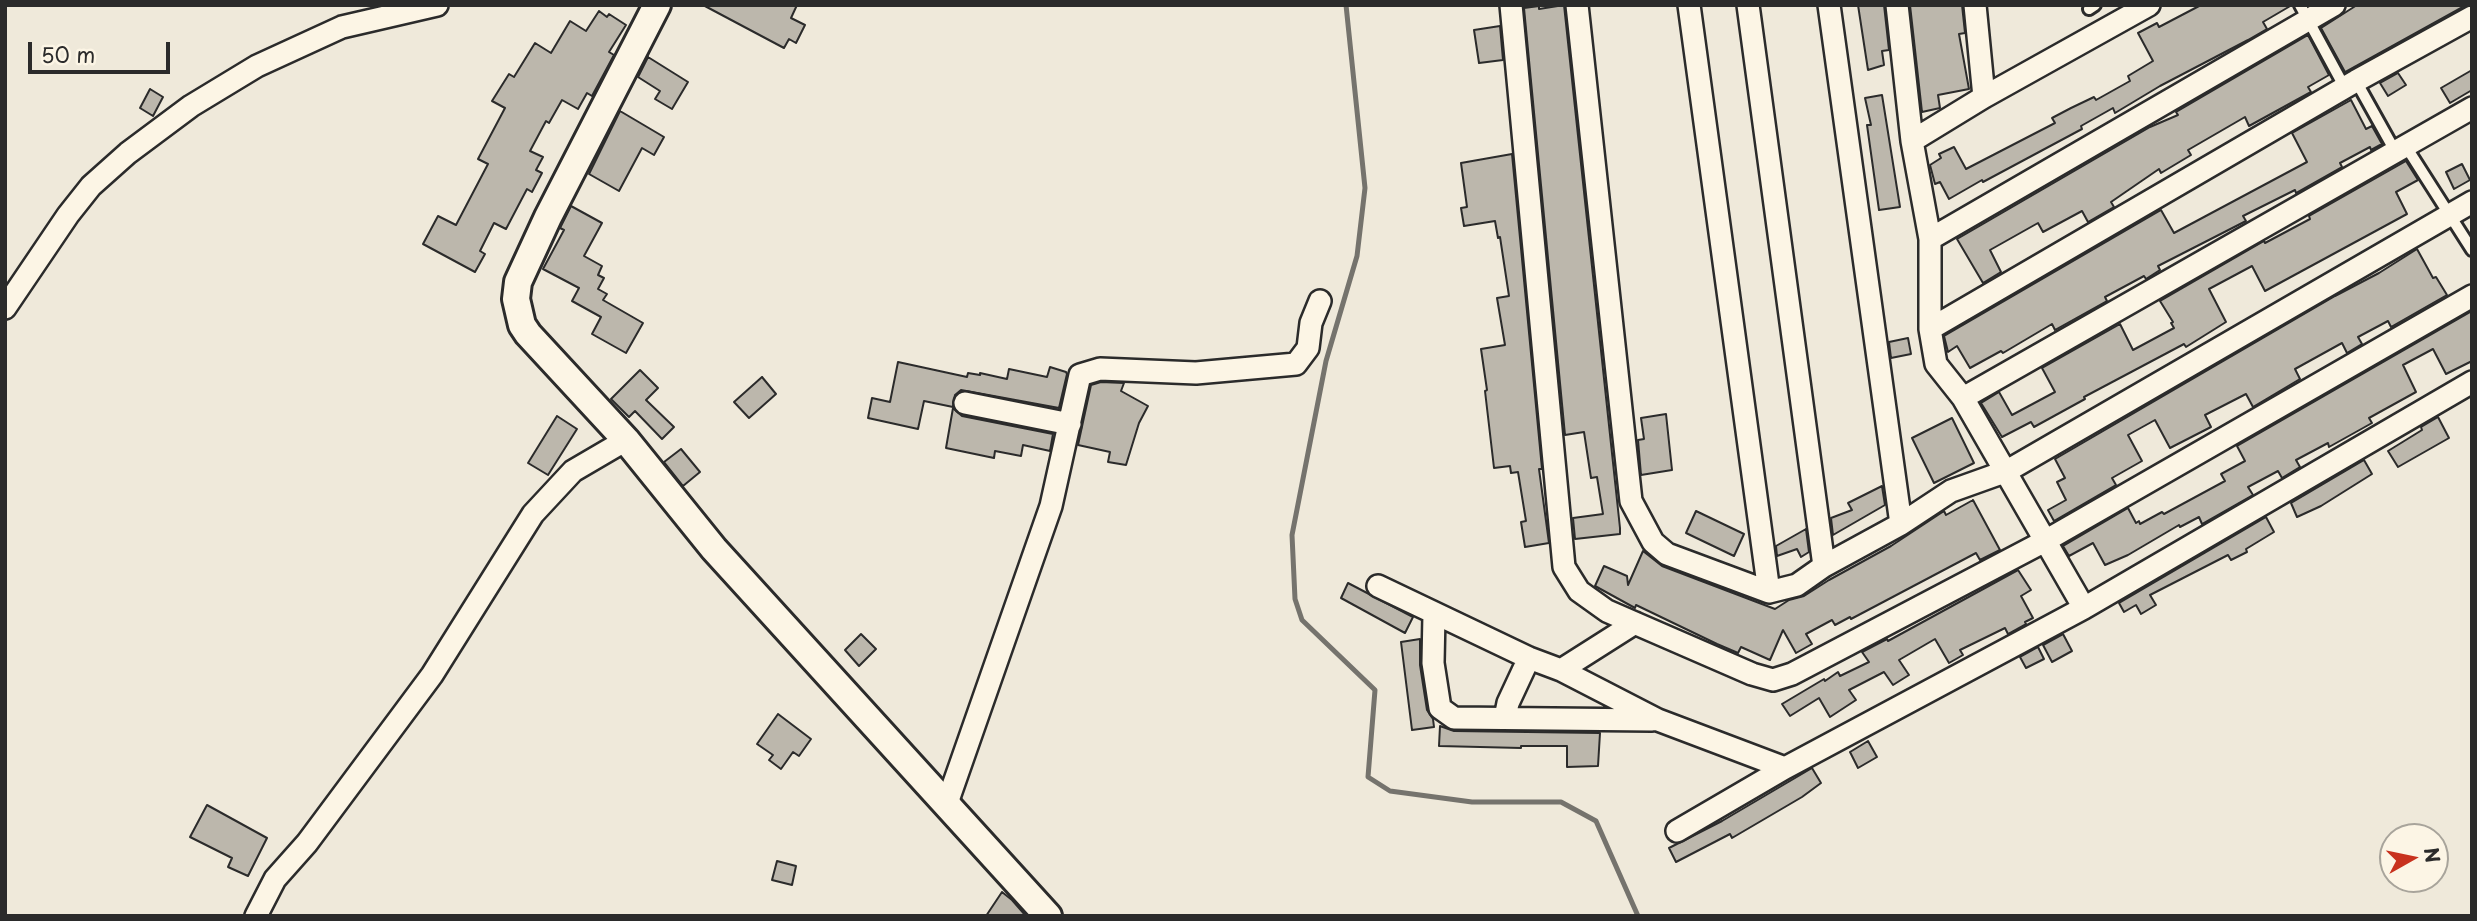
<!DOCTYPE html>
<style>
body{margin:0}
#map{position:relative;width:2477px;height:921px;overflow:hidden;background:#efe9da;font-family:"Playpen Sans",sans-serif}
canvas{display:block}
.frame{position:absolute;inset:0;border:7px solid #2b2b2b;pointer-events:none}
.north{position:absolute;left:2379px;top:823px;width:70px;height:70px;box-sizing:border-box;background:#fcf5e5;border:2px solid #a8a49b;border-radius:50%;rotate:81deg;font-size:19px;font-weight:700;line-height:28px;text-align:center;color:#2b2b2b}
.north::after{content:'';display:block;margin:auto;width:24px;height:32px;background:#c8321e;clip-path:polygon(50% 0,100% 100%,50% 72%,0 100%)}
.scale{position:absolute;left:28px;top:42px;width:142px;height:32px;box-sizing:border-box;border:4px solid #2b2b2b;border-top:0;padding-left:9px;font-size:21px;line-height:24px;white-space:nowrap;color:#2b2b2b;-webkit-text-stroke:5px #fcf5e5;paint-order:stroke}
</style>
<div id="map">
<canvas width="2477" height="921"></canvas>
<div class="frame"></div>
<div class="north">N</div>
<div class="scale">50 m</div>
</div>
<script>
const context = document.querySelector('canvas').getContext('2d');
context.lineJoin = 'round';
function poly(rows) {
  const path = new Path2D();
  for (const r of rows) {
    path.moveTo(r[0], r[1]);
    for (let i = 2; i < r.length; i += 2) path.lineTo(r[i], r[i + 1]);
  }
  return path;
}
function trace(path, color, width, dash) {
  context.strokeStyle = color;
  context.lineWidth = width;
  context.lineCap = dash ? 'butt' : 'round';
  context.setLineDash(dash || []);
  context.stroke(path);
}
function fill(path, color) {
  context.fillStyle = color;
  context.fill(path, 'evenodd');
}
const stream = poly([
 [1346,5,1365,188,1357,256,1326,361,1292,535,1295,599,1302,620,1375,690,1368,777,1390,791,1472,802,1561,802,1596,821,1638,916]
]);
const building = poly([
 [703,5,797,5,791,18,805,25,796,43,789,39,784,48,703,5],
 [1564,5,1620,528,1620,534,1575,539,1573,518,1603,514,1597,477,1591,478,1584,432,1565,435,1524,8,1539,6,1539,9,1564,5],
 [1858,5,1884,5,1889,50,1882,51,1884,65,1868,70,1858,5],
 [1910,5,1962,5,1965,33,1959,34,1969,89,1938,95,1940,108,1922,112,1910,5],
 [2201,5,2292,5,2263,22,2267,29,2248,40,2160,86,2115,113,2113,108,2081,126,2082,129,1983,182,1982,180,1949,199,1940,182,1935,184,1930,165,1941,158,1939,154,1954,147,1966,169,2055,123,2052,118,2071,108,2094,97,2096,100,2130,81,2128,76,2153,61,2138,33,2157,23,2159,27,2201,5],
 [2357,5,2466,5,2345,72,2321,28,2357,5],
 [599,11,607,17,609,14,626,25,609,52,614,55,592,96,587,93,578,109,562,100,549,123,546,121,530,151,543,157,536,170,542,173,532,192,527,189,506,229,494,223,480,251,485,254,475,272,423,244,438,216,456,225,488,164,478,159,505,108,492,101,509,74,514,77,535,43,551,53,570,21,586,31,599,11],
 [1500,26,1503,60,1479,63,1474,30,1500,26],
 [2308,35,2329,75,2308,87,2311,92,2249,126,2245,117,2188,150,2191,155,2161,173,2159,169,2111,202,2114,207,2088,222,2082,211,2043,232,2038,223,1990,250,2001,272,1983,283,1957,239,2150,127,2178,115,2176,112,2308,35],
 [648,57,688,82,672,109,655,99,660,91,638,77,648,57],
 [2472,70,2472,90,2450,103,2441,88,2472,70],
 [2398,73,2406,85,2388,96,2380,83,2398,73],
 [150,89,163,97,153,116,140,108,150,89],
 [1882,95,1900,207,1879,210,1867,125,1871,125,1865,98,1882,95],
 [2351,100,2366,129,2372,126,2382,144,2371,150,2370,147,2340,163,2342,167,2296,193,2295,190,2243,216,2246,221,2158,266,2160,270,2146,279,2144,276,2105,297,2107,301,2055,330,2052,324,2003,353,2001,351,1970,368,1957,346,1948,352,1944,336,2161,210,2174,233,2307,162,2292,133,2351,100],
 [620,111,664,137,654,155,642,148,619,191,589,174,620,111],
 [1512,154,1542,469,1539,469,1549,543,1525,547,1521,522,1526,521,1518,472,1511,473,1510,466,1494,468,1485,391,1487,390,1481,349,1505,345,1497,298,1509,296,1500,237,1498,238,1495,221,1464,226,1461,208,1467,207,1461,163,1512,154],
 [2406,161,2418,180,2396,192,2407,214,2265,291,2252,266,2209,289,2226,322,2186,347,2184,344,2084,397,2085,399,2034,427,2031,422,2002,437,1981,403,1999,392,2012,415,2055,392,2042,368,2120,324,2133,350,2174,328,2171,323,2173,322,2160,301,2264,241,2265,243,2310,219,2309,216,2406,161],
 [2462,164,2470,180,2454,189,2446,172,2462,164],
 [571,206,602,223,584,256,602,266,598,275,604,278,598,289,607,294,603,300,643,323,626,353,592,334,601,317,572,301,579,288,543,269,564,230,560,228,571,206],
 [2417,249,2433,278,2436,277,2447,295,2391,327,2388,321,2358,337,2362,344,2347,353,2342,343,2295,369,2300,379,2253,407,2246,394,2205,415,2211,427,2170,448,2155,420,2128,435,2142,461,2112,478,2116,485,2054,521,2048,510,2066,500,2057,482,2065,478,2055,459,2335,296,2379,273,2417,249],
 [2472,311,2472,361,2446,374,2433,349,2403,365,2416,392,2369,418,2372,423,2329,447,2328,443,2296,460,2300,467,2282,478,2278,471,2248,487,2253,495,2202,524,2199,517,2180,527,2179,525,2128,555,2105,565,2093,543,2069,556,2063,546,2128,508,2136,523,2139,521,2140,524,2162,512,2164,514,2225,481,2221,474,2245,461,2237,446,2472,311],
 [1908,338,1911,354,1891,358,1889,342,1908,338],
 [898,362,967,377,968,373,980,375,980,373,1007,379,1009,369,1047,377,1050,367,1066,372,1067,374,1059,408,961,390,955,395,953,407,924,401,918,429,868,418,872,398,890,402,898,362],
 [640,370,658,388,646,400,674,427,662,439,635,411,629,417,611,399,640,370],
 [762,377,776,394,749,418,734,402,762,377],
 [1101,382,1124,383,1121,391,1148,406,1139,423,1126,465,1108,462,1110,452,1078,445,1091,385,1101,382],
 [953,408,962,416,1053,434,1050,451,1023,445,1021,456,995,451,994,458,946,448,953,408],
 [1666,414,1672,470,1641,475,1638,440,1644,439,1641,418,1666,414],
 [557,416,577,429,548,475,528,463,557,416],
 [2438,417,2449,438,2398,467,2388,451,2422,430,2421,427,2438,417],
 [1952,418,1974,463,1934,483,1912,438,1952,418],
 [681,449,700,472,683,486,664,462,681,449],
 [2364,460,2372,474,2321,506,2297,517,2291,503,2364,460],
 [1882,486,1885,505,1833,535,1831,518,1852,510,1848,503,1882,486],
 [1973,500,2000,550,1980,560,1976,553,1851,619,1850,617,1835,625,1832,620,1806,634,1812,644,1796,653,1783,630,1770,660,1741,647,1738,653,1717,644,1636,605,1635,608,1595,586,1604,566,1627,576,1628,585,1643,551,1662,566,1775,609,1789,600,1804,596,1829,580,1891,546,1944,511,1946,515,1973,500],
 [1696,511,1744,534,1734,556,1686,533,1696,511],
 [2266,517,2274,532,2246,549,2247,552,2231,560,2228,555,2150,595,2156,605,2141,614,2136,605,2124,612,2119,603,2266,517],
 [1806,529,1809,552,1801,557,1797,549,1777,556,1776,546,1806,529],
 [2018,570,2031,590,2021,596,2033,618,2025,622,2026,624,2008,634,2005,628,1960,650,1963,655,1949,663,1935,639,1899,660,1909,675,1893,685,1884,672,1849,690,1856,700,1830,717,1819,698,1790,716,1782,704,1824,679,1825,681,1838,672,1840,676,1869,662,1862,652,1887,639,1888,641,2018,570],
 [1348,583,1413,617,1405,633,1341,598,1348,583],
 [861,634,876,649,859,666,845,650,861,634],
 [2063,634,2072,651,2052,662,2043,645,2063,634],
 [1420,639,1420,665,1427,710,1433,719,1434,727,1412,730,1401,642,1420,639],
 [2038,647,2044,659,2026,668,2020,657,2038,647],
 [778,714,811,739,799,756,793,752,781,769,769,760,773,755,757,744,778,714],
 [1440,726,1454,731,1600,733,1598,766,1567,767,1567,746,1521,746,1521,748,1439,746,1440,726],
 [1868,741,1877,757,1858,768,1850,752,1868,741],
 [1812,768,1821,783,1802,797,1732,838,1730,834,1676,862,1669,848,1722,821,1812,768],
 [207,805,267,838,248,876,228,867,232,858,190,837,207,805],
 [777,861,796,866,792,885,772,880,777,861],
 [1002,892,1012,900,1026,916,986,916,1002,892]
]);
const service = poly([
 [2300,5,2345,88],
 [2089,9,2095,5],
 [2356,81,2395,151],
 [2405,145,2472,250]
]);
const minor = poly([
 [1511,5,1564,567,1579,591,1607,611,1752,674,1773,680,1792,674,2045,541,2472,296],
 [1577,5,1631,501,1653,542,1667,554,1769,592,1797,585,1824,566,1901,524,1951,491,2007,471,2472,202],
 [1689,5,1769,592],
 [1748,5,1824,566],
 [1829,5,1901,524],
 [1897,5,1912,141,1930,239,1930,329,1936,364,1963,398,2084,608],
 [1975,5,1984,97],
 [1912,141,1984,97,2149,5],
 [1930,239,2334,5],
 [5,308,68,215,91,186,128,153,191,106,257,66,342,27,437,5],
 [1930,329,2356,81,2472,17],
 [1963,398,2472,108],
 [965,403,1070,424],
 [1378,586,1529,658,1561,670,1658,720,1785,768],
 [1434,614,1433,663,1440,708,1454,718,1652,720],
 [1561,670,1635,623],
 [1505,718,1508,703,1529,658],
 [946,806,1051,506,1080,375,1100,369,1196,373,1296,364,1308,348,1311,323,1320,301],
 [1677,831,1785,768,2084,608,2472,382],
 [256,916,275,879,307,843,432,675,533,514,573,471,626,440]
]);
const tertiary = poly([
 [657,5,548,217,518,282,516,299,522,325,528,334,626,440,714,549,1048,916]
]);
trace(stream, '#75736d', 5);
fill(building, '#bcb7ac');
trace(building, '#2b2b2b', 2);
trace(service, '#2b2b2b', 16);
trace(minor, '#2b2b2b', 26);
trace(tertiary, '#2b2b2b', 32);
trace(service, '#fcf5e5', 10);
trace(minor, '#fcf5e5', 21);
trace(tertiary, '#fcf5e5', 26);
</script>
